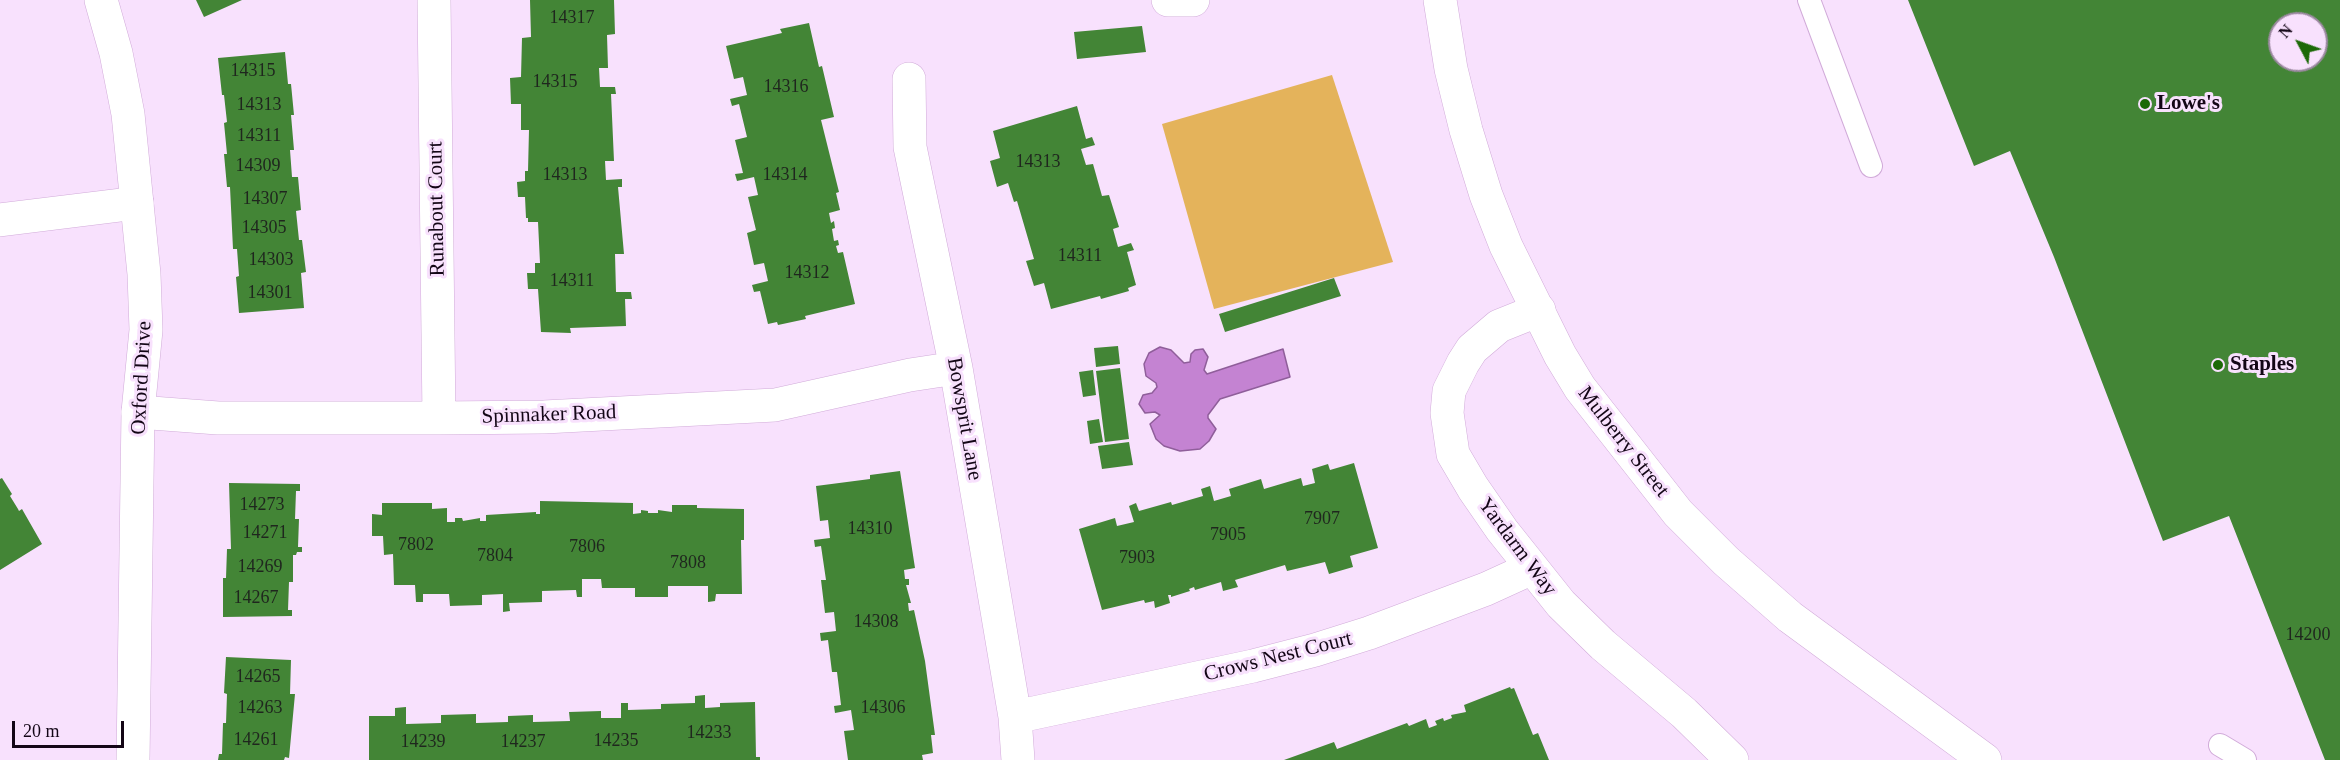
<!DOCTYPE html>
<style>
body{margin:0}
#map{position:relative;width:2340px;height:760px;overflow:hidden;background:#f8e1fd;font-family:Georgia,serif}
canvas{display:block}
.north{position:absolute;left:2268px;top:12px;width:60px;height:60px;box-sizing:border-box;background:#f8e1fd;border:2px solid #9c89a1;border-radius:50%;rotate:311deg;font-size:16px;font-weight:700;line-height:24px;text-align:center;color:#130616}
.north::after{content:'';display:block;margin:auto;width:21px;height:27px;background:#1c6907;clip-path:polygon(50% 0,100% 100%,50% 72%,0 100%)}
.scale{position:absolute;left:12px;top:721px;width:112px;height:27px;box-sizing:border-box;border:3px solid #130616;border-top:0;padding-left:8px;font-size:18px;line-height:21px;white-space:nowrap;color:#130616;-webkit-text-stroke:4px #f8e1fd;paint-order:stroke}
</style>
<div id="map">
<canvas width="2340" height="760"></canvas>
<div class="north">N</div>
<div class="scale">20 m</div>
</div>
<script>
const context = document.querySelector('canvas').getContext('2d');
context.lineJoin = 'round';
function fill(path, color) {
  context.fillStyle = color;
  context.fill(path, 'evenodd');
}
function poly(rows) {
  const path = new Path2D();
  for (const r of rows) {
    path.moveTo(r[0], r[1]);
    for (let i = 2; i < r.length; i += 2) path.lineTo(r[i], r[i + 1]);
  }
  return path;
}
function trace(path, color, width, dash) {
  context.strokeStyle = color;
  context.lineWidth = width;
  context.lineCap = dash ? 'butt' : 'round';
  context.setLineDash(dash || []);
  context.stroke(path);
}
function write(font, color, halo, rows, align = 'center') {
  context.font = font + ' Georgia,serif';
  context.lineWidth = 6;
  context.setLineDash([]);
  context.textBaseline = 'middle';
  context.strokeStyle = halo;
  context.fillStyle = color;
  for (const [text, x, y, turn = 0] of rows) {
    context.save();
    context.translate(x, y);
    context.rotate((+turn || 0) * Math.PI / 180);
    context.textAlign = isNaN(turn) ? turn : align;
    if (halo) context.strokeText(text, 0, 0);
    context.fillText(text, 0, 0);
    context.restore();
  }
}
const green = poly([
 [1332,75,1393,262,1214,309,1162,124]
]);
const water = poly([
 [1160,347,1171,350,1184,363,1190,362,1191,354,1195,350,1203,349,1208,357,1204,370,1207,374,1283,349,1290,377,1220,399,1208,415,1208,418,1216,429,1209,441,1200,449,1180,451,1164,446,1156,439,1150,424,1160,415,1155,412,1145,413,1139,404,1143,395,1152,393,1157,387,1156,383,1146,376,1144,364,1149,353,1160,347]
]);
const building = poly([
 [196,0,242,0,204,17],
 [530,0,614,0,615,34,607,35,608,68,599,68,600,87,615,87,616,94,611,94,614,161,605,161,606,180,622,179,622,187,618,187,624,254,615,254,616,292,631,292,632,299,625,299,626,326,570,328,571,333,541,332,538,289,528,289,527,273,535,273,535,263,540,263,538,222,528,222,528,218,526,218,525,197,518,197,517,182,525,181,525,171,528,171,529,130,521,130,521,104,511,104,510,78,521,77,522,38,531,37],
 [1908,0,2340,0,2340,760,2325,760,2229,516,2163,541,2054,257,2010,151,1974,166],
 [2280,24,2316,24,2316,60,2280,60],
 [809,23,819,67,822,66,834,117,821,120,839,192,836,193,840,210,829,213,831,223,834,221,835,228,832,229,834,241,838,240,839,245,836,246,838,253,843,252,855,304,805,316,806,319,778,325,777,322,768,324,760,291,754,292,752,285,768,281,764,263,754,265,747,233,756,230,748,197,758,195,754,177,737,181,735,174,743,173,735,140,747,137,739,104,732,106,730,99,747,95,743,77,734,79,726,46,782,33,780,29],
 [1142,26,1146,52,1077,59,1074,32],
 [285,52,288,84,291,84,294,115,291,115,294,150,290,150,292,177,298,177,301,210,296,211,299,240,302,240,306,272,301,273,304,308,239,313,236,277,239,276,237,249,233,249,230,187,227,187,224,154,227,154,224,123,227,122,224,95,222,95,218,58],
 [1077,106,1086,139,1092,137,1095,145,1081,149,1086,165,1093,164,1102,196,1109,195,1119,227,1113,229,1118,247,1131,243,1134,250,1127,252,1136,285,1128,288,1129,291,1101,299,1100,296,1051,309,1044,283,1034,286,1026,261,1034,259,1017,201,1014,202,1008,183,997,187,990,161,1000,158,993,131],
 [1334,278,1341,296,1225,332,1219,314],
 [1118,346,1120,364,1096,367,1094,348],
 [1120,368,1129,439,1105,442,1096,371],
 [1093,370,1096,395,1083,397,1079,372],
 [1099,419,1103,442,1090,444,1087,421],
 [1129,442,1133,465,1102,469,1098,446],
 [1354,463,1378,548,1350,556,1353,567,1329,574,1325,562,1287,571,1285,565,1235,580,1238,587,1223,591,1221,582,1195,590,1194,587,1189,589,1190,591,1171,597,1171,595,1168,595,1170,603,1155,608,1154,601,1145,603,1144,600,1102,610,1079,529,1115,518,1117,526,1134,522,1129,506,1136,503,1139,511,1171,502,1172,505,1203,496,1201,489,1210,486,1214,501,1231,496,1229,489,1261,479,1264,489,1301,478,1303,486,1315,483,1312,469,1328,464,1330,470],
 [900,471,915,568,904,570,905,579,909,579,909,585,906,585,911,603,908,603,909,611,914,610,925,661,935,735,931,735,933,753,922,755,923,760,848,760,844,731,854,730,851,710,835,713,834,706,841,705,837,672,832,672,828,640,821,641,820,633,836,631,834,612,825,613,821,580,826,580,821,546,815,547,814,540,830,538,828,520,820,521,816,486,870,479,870,475],
 [2,478,12,494,10,496,18,509,19,511,22,509,42,544,0,570,0,479],
 [229,483,300,484,300,491,296,491,295,519,299,519,298,547,302,547,302,552,297,552,296,555,293,555,293,582,289,582,288,610,292,610,292,616,223,617,223,578,226,578,227,549,231,549],
 [540,501,633,503,633,514,641,513,641,510,648,511,648,513,658,513,658,510,672,512,672,505,697,505,697,508,744,509,744,540,741,540,742,594,716,594,715,601,708,602,708,586,668,586,668,597,635,597,635,588,602,588,601,579,582,579,582,597,577,597,576,590,542,591,542,602,509,603,510,611,503,612,503,594,482,595,482,605,450,606,449,594,423,594,423,602,416,602,415,585,394,585,393,554,384,555,383,536,372,536,372,514,382,515,382,503,432,503,432,509,447,508,447,522,455,522,455,518,462,518,463,521,480,518,480,521,486,521,486,515,536,512,536,514,540,514],
 [226,657,291,660,290,694,295,694,289,758,285,757,284,760,218,760,219,754,222,754,223,723,226,723,227,694,224,693],
 [1510,687,1511,689,1514,688,1533,735,1538,733,1549,760,1284,760,1334,742,1337,749,1407,723,1409,726,1426,719,1429,728,1437,725,1435,721,1443,718,1444,721,1452,718,1451,715,1466,712,1464,705],
 [705,695,705,708,720,707,720,703,755,702,756,757,760,757,760,760,369,760,369,716,395,716,395,708,406,707,406,724,441,723,441,715,476,714,476,723,508,722,508,716,533,715,533,722,570,721,569,712,601,711,601,718,621,718,621,703,628,703,628,710,661,709,661,704,695,703,695,696]
]);
const lane = poly([
 [1809,0,1871,166],
 [2220,745,2245,760]
]);
const street = poly([
 [434,0,439,418],
 [1168,0,1193,0],
 [909,79,910,147,956,368,1015,717,1018,760],
 [0,220,137,203],
 [1539,310,1499,326,1472,349,1463,363,1449,391,1447,413,1453,454,1473,488,1502,530,1561,604,1603,645,1684,713,1732,760],
 [138,412,218,418,439,418,544,417,775,405,910,375,956,368],
 [1015,717,1253,666,1315,650,1369,633,1486,589,1532,568]
]);
const secondary = poly([
 [101,0,116,53,128,114,144,274,146,330,138,412,133,760],
 [1440,0,1451,69,1466,130,1486,195,1506,246,1560,355,1580,388,1678,513,1726,561,1790,617,1985,760]
]);
const markers = [
 [2145,104,6,"#1c6907"],
 [2218,365,6,"#1c6907"]
];
const numberNames = [
 ["14317",572,18],
 ["14315",253,71],
 ["14315",555,82],
 ["14316",786,87],
 ["14313",259,105],
 ["14311",259,136],
 ["14313",1038,162],
 ["14309",258,166],
 ["14313",565,175],
 ["14314",785,175],
 ["14307",265,199],
 ["14305",264,228],
 ["14311",1080,256],
 ["14303",271,260],
 ["14312",807,273],
 ["14311",572,281],
 ["14301",270,293],
 ["14273",262,505],
 ["7907",1322,519],
 ["14310",870,529],
 ["14271",265,533],
 ["7905",1228,535],
 ["7802",416,545],
 ["7806",587,547],
 ["7804",495,556],
 ["7903",1137,558],
 ["7808",688,563],
 ["14269",260,567],
 ["14267",256,598],
 ["14308",876,622],
 ["14200",2308,635],
 ["14265",258,677],
 ["14263",260,708],
 ["14306",883,708],
 ["14233",709,733],
 ["14261",256,740],
 ["14235",616,741],
 ["14239",423,742],
 ["14237",523,742]
];
const poiNames = [
 ["Lowe's",2157,104],
 ["Staples",2230,365]
];
const streetNames = [
 ["Runabout Court",437,209,-91],
 ["Oxford Drive",142,378,-87],
 ["Spinnaker Road",549,415,-2],
 ["Bowsprit Lane",964,419,80],
 ["Mulberry Street",1623,442,52],
 ["Yardarm Way",1517,547,53],
 ["Crows Nest Court",1278,657,-14]
];
fill(green, '#e4b35b');
fill(water, '#c483d2');
trace(water, '#8f5e9a', 1.5);
fill(building, '#438536');
trace(lane, '#d1abd9', 24);
trace(street, '#d1abd9', 34);
trace(secondary, '#d1abd9', 34);
trace(lane, '#fff', 22);
trace(street, '#fff', 33);
trace(secondary, '#fff', 33);
for (const [x, y, r, color] of markers) {
  const dot = new Path2D();
  dot.arc(x, y, r, 0, 2 * Math.PI);
  context.fillStyle = color;
  context.fill(dot);
  trace(dot, '#f8e1fd', 2);
}
write('18px', '#1f261e', null, numberNames);
write('bold 21px', '#130616', '#f8e1fd', poiNames, 'left');
write('21px', '#130616', '#f8e1fd', streetNames);
</script>
